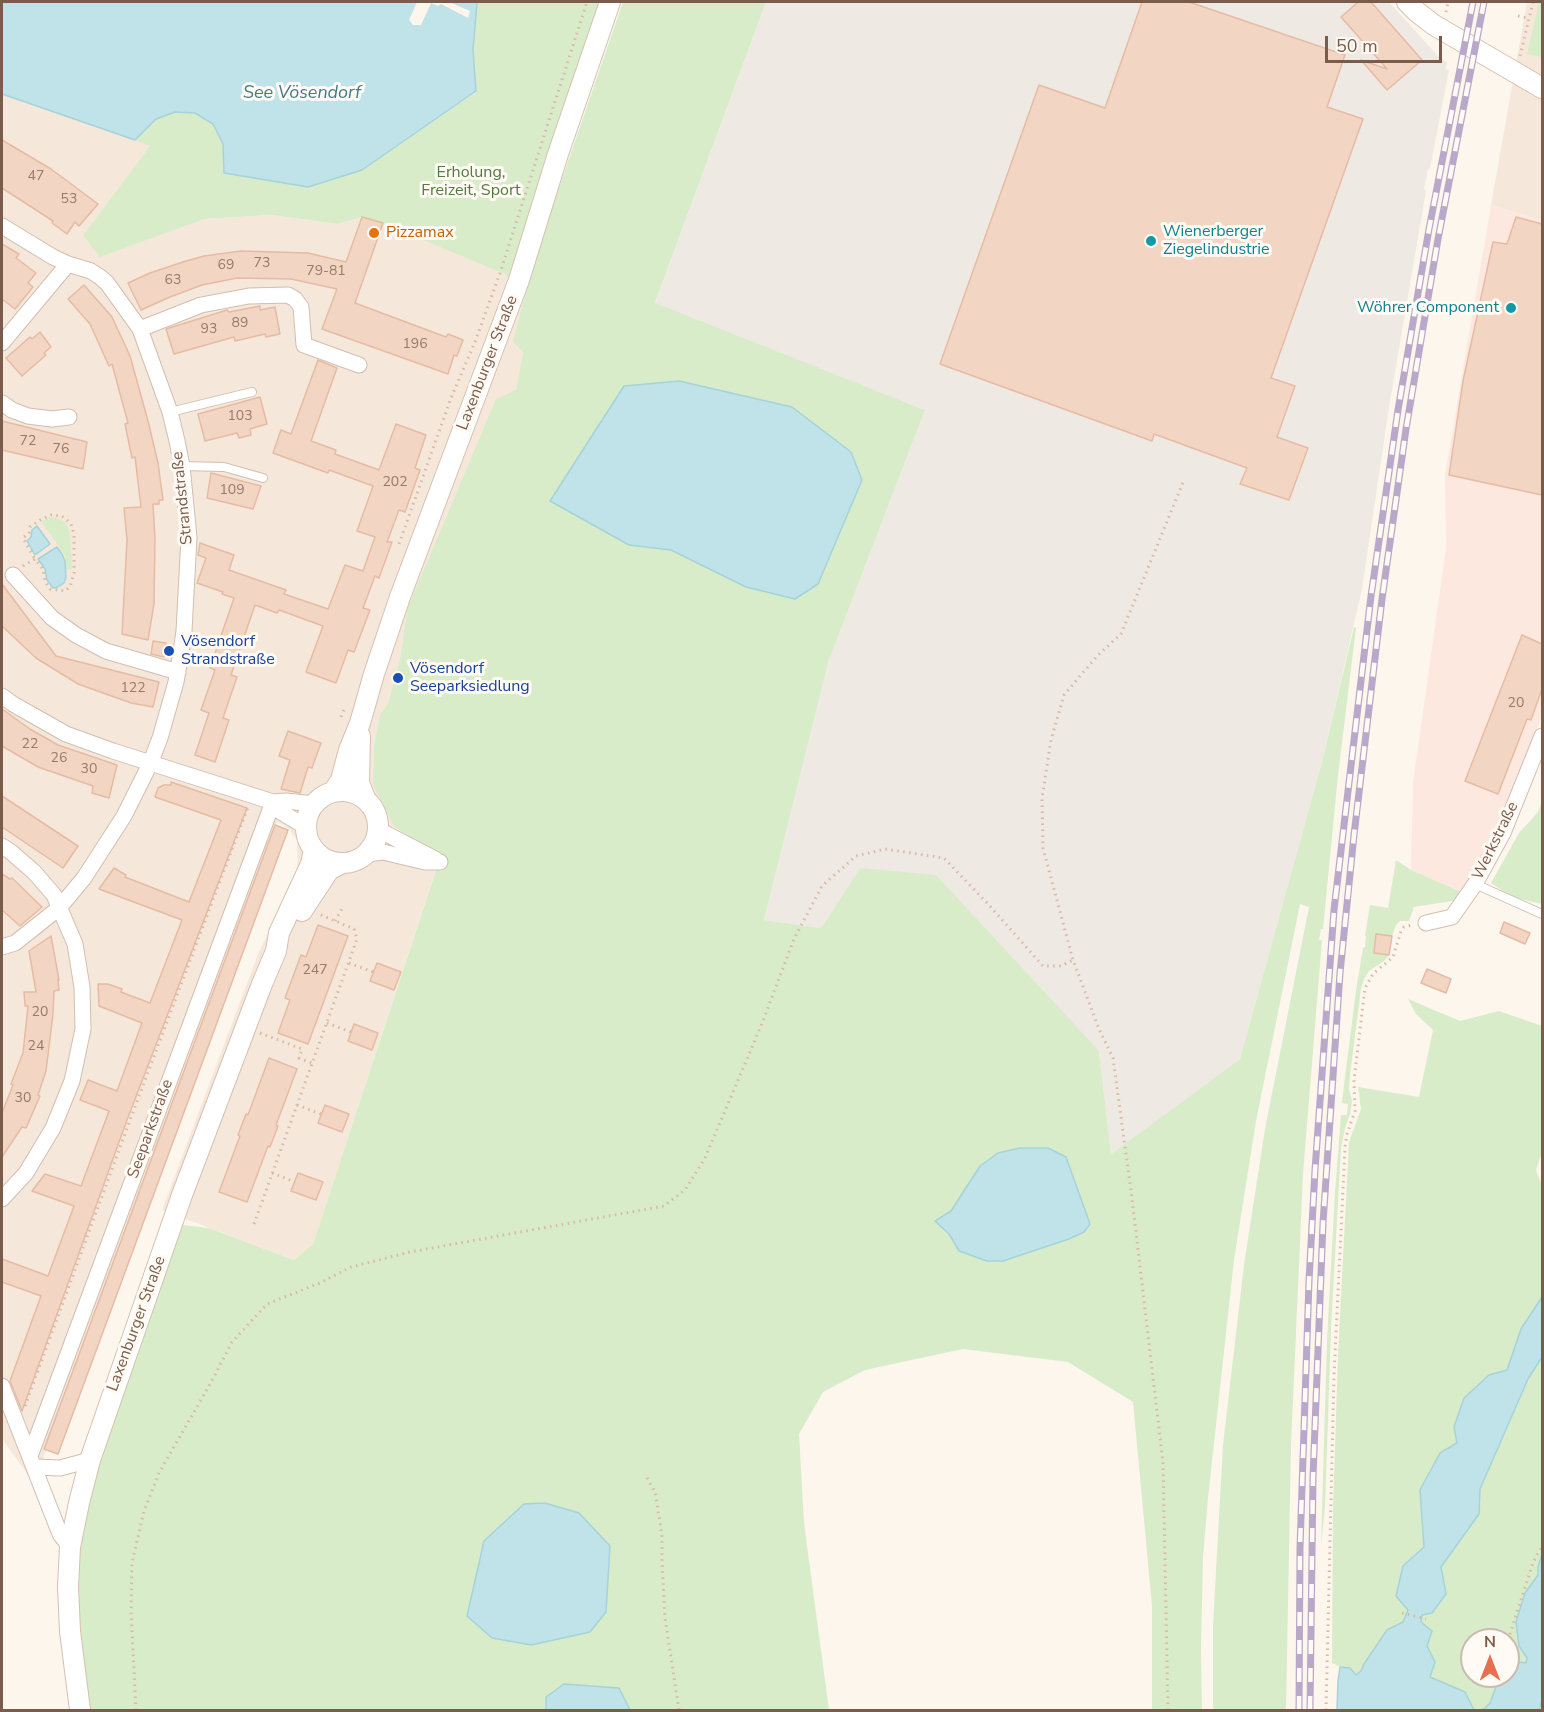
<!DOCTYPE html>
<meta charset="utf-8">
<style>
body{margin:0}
#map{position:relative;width:1544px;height:1712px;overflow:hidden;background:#fdf6ec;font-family:"Nunito Sans",sans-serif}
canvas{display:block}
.frame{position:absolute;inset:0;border:3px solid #7a5c4d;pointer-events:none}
.north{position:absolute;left:1460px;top:1628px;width:60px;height:60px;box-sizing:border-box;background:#fffaf3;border:2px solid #cabbb1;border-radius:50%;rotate:0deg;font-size:16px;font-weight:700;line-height:24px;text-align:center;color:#7a5c4d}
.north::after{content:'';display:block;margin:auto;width:21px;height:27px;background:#e76f51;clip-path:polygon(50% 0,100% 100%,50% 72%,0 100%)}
.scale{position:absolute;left:1325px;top:36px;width:117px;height:27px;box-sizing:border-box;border:3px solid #7a5c4d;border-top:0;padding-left:8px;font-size:18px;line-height:21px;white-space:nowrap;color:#7a5c4d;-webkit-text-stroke:4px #fffaf3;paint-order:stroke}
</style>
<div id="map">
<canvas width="1544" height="1712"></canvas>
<div class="frame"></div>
<div class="north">N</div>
<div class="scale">50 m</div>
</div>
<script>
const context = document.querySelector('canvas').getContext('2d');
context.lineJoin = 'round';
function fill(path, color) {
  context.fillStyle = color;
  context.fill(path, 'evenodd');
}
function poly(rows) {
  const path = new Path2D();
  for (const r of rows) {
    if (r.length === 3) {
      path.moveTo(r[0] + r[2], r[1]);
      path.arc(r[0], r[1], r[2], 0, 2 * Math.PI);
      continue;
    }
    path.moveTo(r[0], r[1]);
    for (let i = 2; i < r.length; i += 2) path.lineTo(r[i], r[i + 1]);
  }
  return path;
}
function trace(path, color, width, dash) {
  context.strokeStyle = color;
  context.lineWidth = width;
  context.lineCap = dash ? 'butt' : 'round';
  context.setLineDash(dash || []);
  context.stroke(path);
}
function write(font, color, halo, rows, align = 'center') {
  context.font = font + ' "Nunito Sans",sans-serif';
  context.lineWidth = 6;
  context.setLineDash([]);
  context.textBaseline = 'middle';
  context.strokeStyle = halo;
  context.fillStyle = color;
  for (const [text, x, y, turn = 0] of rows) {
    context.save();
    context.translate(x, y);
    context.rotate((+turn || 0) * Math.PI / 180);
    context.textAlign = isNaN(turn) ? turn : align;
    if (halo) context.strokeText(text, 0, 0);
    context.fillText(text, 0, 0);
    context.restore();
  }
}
const residential = poly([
 [1527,2,1542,2,1542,220,1509,211,1491,205],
 [2,94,151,145,83,235,147,236,204,219,271,215,338,224,362,217,534,260,523,352,516,390,407,610,400,659,388,704,380,714,374,746,373,784,440,857,313,1244,294,1260,162,1210,258,954,298,872,297,840,289,829,278,822,34,1483,2,1439]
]);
const commercial = poly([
 [1491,205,1509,211,1542,220,1542,716,1498,833,1464,893,1411,870,1413,783,1446,548,1445,475]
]);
const industrial = poly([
 [766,2,1389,2,1440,58,1447,62,1446,69,1449,70,1430,168,1428,169,1424,189,1426,191,1390,401,1362,589,1323,758,1240,1059,1111,1154,1099,1051,860,868,821,928,764,920,828,663,925,410,655,304]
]);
const green = poly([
 [477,2,600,2,519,280,383,223,362,217,338,224,271,215,204,219,100,257,83,235,150,146,135,140,156,119,175,112,195,113,213,124,223,144,362,170,476,92,473,52],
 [623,2,766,2,655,303,925,410,828,663,764,920,821,928,860,868,936,875,1099,1051,1111,1154,1240,1059,1323,758,1354,627,1356,628,1338,775,1323,929,1321,929,1319,940,1322,940,1303,1174,1291,1445,1286,1710,1213,1710,1213,1625,1223,1445,1244,1265,1265,1129,1309,907,1300,904,1256,1121,1234,1260,1208,1498,1203,1557,1201,1650,1202,1710,1152,1710,1152,1606,1133,1402,1068,1362,963,1349,865,1370,823,1392,799,1434,804,1523,829,1710,630,1710,619,1688,546,1697,546,1710,90,1710,79,1640,78,1573,86,1506,102,1448,182,1225,209,1228,294,1260,313,1244,440,858,394,826,373,784,374,746,380,714,388,704,400,659,407,610,496,399,516,390,523,352,513,342,534,260],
 [671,550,795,599,746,587],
 [1020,1148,1071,1170,1090,1224,1069,1239,1049,1245,959,1251,949,1234,935,1220,951,1211,980,1166,998,1153],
 [1539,2,1542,2,1542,57,1527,54],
 [50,517,58,518,65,522,70,533,72,569,67,570,65,555,41,521],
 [1542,801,1542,904,1512,897,1491,883,1519,833,1538,812],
 [1396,860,1411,870,1464,893,1452,901,1414,907,1409,921,1400,921,1396,925,1392,936,1376,934,1374,952,1389,955,1384,961,1369,971,1364,979,1361,989,1350,1075,1349,1088,1352,1101,1350,1114,1345,1128,1341,1148,1331,1328,1325,1507,1321,1546,1327,1341,1335,1192,1341,1115,1347,1115,1348,1104,1342,1103,1344,1085,1356,991,1363,948,1365,947,1366,936,1365,936,1370,905,1388,908],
 [1408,999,1460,1021,1499,1011,1542,1026,1542,1152,1536,1170,1542,1186,1542,1297,1521,1329,1507,1370,1489,1375,1454,1427,1457,1443,1440,1453,1420,1490,1424,1547,1408,1610,1403,1622,1387,1630,1364,1664,1361,1671,1356,1675,1350,1668,1340,1667,1332,1663,1333,1508,1338,1355,1349,1142,1361,1109,1358,1087,1419,1097,1433,1030,1416,1014],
 [1542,1357,1542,1554,1538,1567,1538,1575,1525,1593,1519,1646,1527,1658,1526,1663,1511,1661,1508,1664,1508,1640,1472,1640,1472,1676,1500,1676,1490,1703,1484,1710,1474,1710,1465,1692,1430,1677,1427,1646,1421,1622,1422,1615,1441,1567,1479,1514,1480,1490,1528,1379]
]);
const water = poly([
 [2,2,477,2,473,50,476,91,362,170,308,187,224,173,223,144,213,124,195,113,175,112,156,119,135,140,2,94,2,2],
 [679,381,792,407,851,452,862,480,818,584,795,599,746,587,671,550,629,545,550,501,624,386,679,381],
 [37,526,50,544,35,555,27,541,31,537,32,530,37,526],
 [57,547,62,554,65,561,66,577,64,583,58,587,53,588,47,580,45,569,38,559,57,547],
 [1020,1148,1048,1148,1066,1157,1090,1224,1084,1232,1069,1239,1003,1261,987,1261,959,1251,949,1234,935,1221,951,1211,980,1166,998,1153,1020,1148],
 [1542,1297,1542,1357,1528,1379,1480,1489,1479,1514,1441,1567,1446,1594,1432,1613,1422,1615,1421,1622,1432,1631,1427,1646,1435,1662,1430,1677,1465,1692,1474,1710,1337,1710,1338,1681,1340,1667,1350,1668,1356,1675,1361,1671,1364,1664,1387,1630,1403,1622,1408,1610,1396,1596,1403,1566,1424,1547,1420,1490,1440,1453,1457,1443,1454,1427,1464,1398,1489,1375,1507,1370,1521,1329,1542,1297],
 [545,1503,579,1513,610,1546,606,1612,590,1632,531,1645,492,1638,467,1616,484,1541,524,1504,545,1503],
 [1542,1554,1542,1700,1539,1710,1480,1710,1484,1709,1490,1703,1500,1676,1508,1676,1508,1664,1511,1661,1526,1663,1527,1658,1519,1646,1516,1622,1525,1593,1538,1575,1538,1567,1542,1554],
 [564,1684,619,1688,630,1710,546,1710,546,1697,564,1684]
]);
const pier = poly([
 [417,2,449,2,470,11,468,18,441,4,438,6,431,3,421,25,413,25,409,20]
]);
const building = poly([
 [1142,2,1189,2,1345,55,1327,107,1363,119,1271,378,1295,386,1277,437,1308,448,1289,500,1240,484,1247,468,1154,434,1152,441,940,364,1039,85,1105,108,1142,2],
 [1358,2,1371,2,1422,60,1387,90,1361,60,1387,69,1341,17,1358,2],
 [2,140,51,169,98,204,79,226,75,222,67,234,52,223,53,221,2,188,2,140],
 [362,217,383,223,355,303,446,337,448,334,463,340,457,356,454,355,448,374,322,329,337,289,291,279,237,278,202,285,170,297,141,310,128,283,150,273,186,261,204,256,241,251,308,253,346,262,362,217],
 [1516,217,1542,224,1542,495,1449,475,1463,381,1493,242,1507,244,1516,217],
 [2,244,19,254,16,258,36,273,28,283,33,287,15,309,2,299,2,244],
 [84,285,112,317,130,356,148,421,158,463,163,500,159,500,159,504,153,504,155,539,154,604,148,640,122,634,127,540,124,508,141,507,135,457,132,458,125,424,128,423,112,364,109,366,90,324,68,299,84,285],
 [260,306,260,310,275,307,280,334,266,337,265,334,235,341,234,337,174,354,166,329,227,310,229,312,260,306],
 [40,332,51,347,44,353,46,355,22,376,6,358,30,337,32,339,40,332],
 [318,360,337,368,311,441,336,450,335,454,379,470,396,424,426,435,415,468,420,470,405,512,399,510,387,542,392,542,379,578,375,576,363,608,370,610,354,652,348,650,336,683,306,672,323,626,279,610,277,613,255,605,231,675,237,677,223,718,229,720,215,762,195,755,209,713,201,710,215,670,210,668,234,598,222,594,223,592,197,583,206,558,198,555,200,543,234,555,229,570,286,590,284,594,328,609,345,565,363,571,375,537,357,531,373,486,329,470,328,473,273,453,281,430,291,434,318,360],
 [260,397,267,424,250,429,251,435,239,438,237,433,205,441,198,414,260,397],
 [2,421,87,442,83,469,2,450,2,421],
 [211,473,261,486,253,509,207,498,211,473],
 [2,584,56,656,159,682,153,707,131,703,78,684,36,658,2,626,2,584],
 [1522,635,1542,644,1542,689,1531,720,1527,719,1498,794,1465,781,1522,635],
 [153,641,166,643,164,657,151,654,153,641],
 [2,709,30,729,58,745,117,765,109,798,92,793,93,786,38,767,2,746,2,709],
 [288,731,321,743,312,768,308,767,300,793,281,789,290,760,279,756,288,731],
 [171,782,247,808,127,1120,22,1411,10,1381,41,1296,2,1282,2,1259,48,1276,74,1206,32,1191,45,1174,81,1186,109,1111,80,1100,88,1080,117,1091,142,1023,99,1006,98,984,108,984,122,989,121,992,150,1003,182,920,99,889,114,868,126,875,125,877,189,902,221,820,155,797,158,788,164,785,171,785,171,782],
 [2,796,78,846,63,868,2,827,2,796],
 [275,825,288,830,58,1454,44,1449,275,825],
 [2,874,10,879,12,878,42,907,20,926,2,910,2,874],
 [1504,922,1530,933,1525,944,1500,933,1504,922],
 [318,925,348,936,308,1044,278,1033,290,1000,285,998,301,955,306,957,318,925],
 [1376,934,1392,936,1389,955,1374,953,1376,934],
 [51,936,59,980,58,980,59,990,54,991,53,1014,46,1071,38,1095,40,1096,26,1128,22,1127,2,1157,2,1113,13,1085,11,1084,23,1053,28,1006,25,1006,24,992,36,992,29,951,51,936],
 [377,963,401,972,394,990,370,981,377,963],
 [1427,969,1451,979,1446,993,1421,983,1427,969],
 [354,1024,378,1033,372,1050,348,1041,354,1024],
 [269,1058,297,1069,276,1125,278,1126,270,1147,268,1146,247,1202,219,1192,240,1136,238,1135,246,1114,248,1115,269,1058],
 [325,1105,349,1114,342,1132,318,1123,325,1105],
 [298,1173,323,1182,316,1200,291,1191,298,1173]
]);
const path = poly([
 [1446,12,1448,2],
 [1518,16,1528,18],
 [1520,56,1533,2],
 [399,544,451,398,475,342,500,273,587,2],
 [23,566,35,559,43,569,45,581,50,589,65,591,70,587,74,573,74,534,71,524,62,516,51,515,40,520,30,527,29,533,23,538,35,559],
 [341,717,345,707],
 [335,921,343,907],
 [349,963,373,972],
 [327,1023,351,1032],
 [260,1033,302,1049,299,1058,312,1063],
 [297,1105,321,1114],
 [272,1173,295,1182],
 [254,1224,357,939,354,929,319,914],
 [25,1406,133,1112,248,807],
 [647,1478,655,1492,662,1535,662,1561,665,1618,679,1710],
 [1402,1613,1426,1619],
 [1508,1640,1533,1563,1539,1551,1542,1548],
 [136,1710,131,1611,132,1563,144,1511,159,1473,214,1377,232,1342,267,1304,320,1283,351,1267,410,1252,664,1206,685,1190,705,1158,761,1026,794,939,822,886,856,856,885,849,944,858,988,904,1043,966,1061,966,1073,960],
 [1168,1710,1163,1463,1132,1198,1113,1058,1099,1029,1073,960,1043,848,1042,798,1051,740,1064,695,1098,655,1121,634,1184,480],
 [1326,1710,1334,1376,1345,1147,1347,1134,1355,1111,1354,1080,1365,988,1373,974,1393,957,1401,931,1404,927,1412,925]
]);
const lane = poly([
 [170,412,252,392],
 [182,466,224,467,263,478],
 [1475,884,1542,914]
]);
const street = poly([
 [2,226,53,257,68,264,91,271,100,277,107,283,140,329,170,412,177,441,182,466,189,537,184,631,181,652,176,682,160,738,150,764,124,816,84,878,59,908,15,943,2,947],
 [140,329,201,305,249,296,288,295,295,299,301,307,304,345,359,365],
 [2,343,68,264],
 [2,403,12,410,28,416,52,419,69,417],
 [13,575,52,618,76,635,106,651,178,672],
 [2,696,13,704,66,734,113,751,273,802,286,801,314,804],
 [273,802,281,812,306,827],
 [379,830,435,859],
 [2,846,11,852,34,872,54,895,75,944,82,987,83,1029,72,1081,53,1128,26,1173,2,1199],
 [367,854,383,852,425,862,440,862],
 [1426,923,1452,917,1475,884,1503,833,1542,736],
 [2,1386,60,1534,70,1547],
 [30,1456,273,802],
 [35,1467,60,1468,90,1460]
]);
const secondary = poly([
 [1407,2,1417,12,1434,25,1542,88],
 [360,736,359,783,365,798],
 [342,827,36],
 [333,792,341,780,349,750,360,723,374,674,400,597,519,280,558,154,610,2],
 [302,911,329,870,342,863],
 [80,1710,70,1631,68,1587,70,1547,79,1503,90,1460,182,1195,262,984,276,951,279,933,311,864,314,850]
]);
const rail = poly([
 [1299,1710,1300,1547,1309,1281,1315,1170,1334,910,1371,596,1398,410,1429,229,1473,2],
 [1310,1710,1313,1477,1323,1223,1340,973,1354,835,1382,599,1406,429,1438,239,1484,2]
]);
const markers = [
 [374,233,6,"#e8710a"],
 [1151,241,6,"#0f9aa8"],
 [1511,308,6,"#0f9aa8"],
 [169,651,6,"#1a4fb4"],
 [398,678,6,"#1a4fb4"]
];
const numberNames = [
 ["47",36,177],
 ["53",69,200],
 ["73",262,264],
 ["69",226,266],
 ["79-81",326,272],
 ["63",173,281],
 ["89",240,324],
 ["93",209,330],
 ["196",415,345],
 ["103",240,417],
 ["72",28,442],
 ["76",61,450],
 ["202",395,483],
 ["109",232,491],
 ["122",133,689],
 ["20",1516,704],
 ["22",30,745],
 ["26",59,759],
 ["30",89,770],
 ["247",315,971],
 ["20",40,1013],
 ["24",36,1047],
 ["30",23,1099]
];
const parkNames = [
 ["Erholung,",471,173],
 ["Freizeit, Sport",471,191]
];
const cultureNames = [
 ["Wienerberger",1163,232],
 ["Ziegelindustrie",1163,250],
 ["Wöhrer Component",1499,308,"right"]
];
const foodNames = [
 ["Pizzamax",386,233]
];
const streetNames = [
 ["Laxenburger Straße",488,363,-69],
 ["Strandstraße",183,498,-96],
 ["Werkstraße",1496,841,-64],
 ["Seeparkstraße",151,1129,-70],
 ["Laxenburger Straße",137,1324,-70]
];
const transitNames = [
 ["Vösendorf",181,642],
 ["Strandstraße",181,660],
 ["Vösendorf",410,669],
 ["Seeparksiedlung",410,687]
];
const waterNames = [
 ["See Vösendorf",302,94]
];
fill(residential, '#f5e8da');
fill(commercial, '#fde8e0');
fill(industrial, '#efe9e4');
fill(green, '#d8ecc9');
fill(water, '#bfe3e8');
trace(water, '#a5d3da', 1.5);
fill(pier, '#fdf6ec');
fill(building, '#f3d5c3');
trace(building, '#e6bba3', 1.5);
trace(lane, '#d1beb0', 10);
trace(street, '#d1beb0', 17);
trace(secondary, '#d6c0b0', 22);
trace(path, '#d9b8a5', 3, [1.5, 4.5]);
trace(lane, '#fff', 8);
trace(street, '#fff', 15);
trace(secondary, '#fff', 20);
trace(rail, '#b9a8c9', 7);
trace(rail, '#fffaf3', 4.5, [14]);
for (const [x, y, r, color] of markers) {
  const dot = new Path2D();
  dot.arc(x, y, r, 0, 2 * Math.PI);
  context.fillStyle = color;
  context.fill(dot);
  trace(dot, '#fffaf3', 2);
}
write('14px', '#987a6a', null, numberNames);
write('16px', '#537a41', '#fffaf3', parkNames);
write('16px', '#0d838f', '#fffaf3', cultureNames, 'left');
write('16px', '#c56008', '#fffaf3', foodNames, 'left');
write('16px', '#7a5c4d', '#fffaf3', streetNames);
write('16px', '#164399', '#fffaf3', transitNames, 'left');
write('italic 18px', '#437c86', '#fffaf3', waterNames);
</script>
